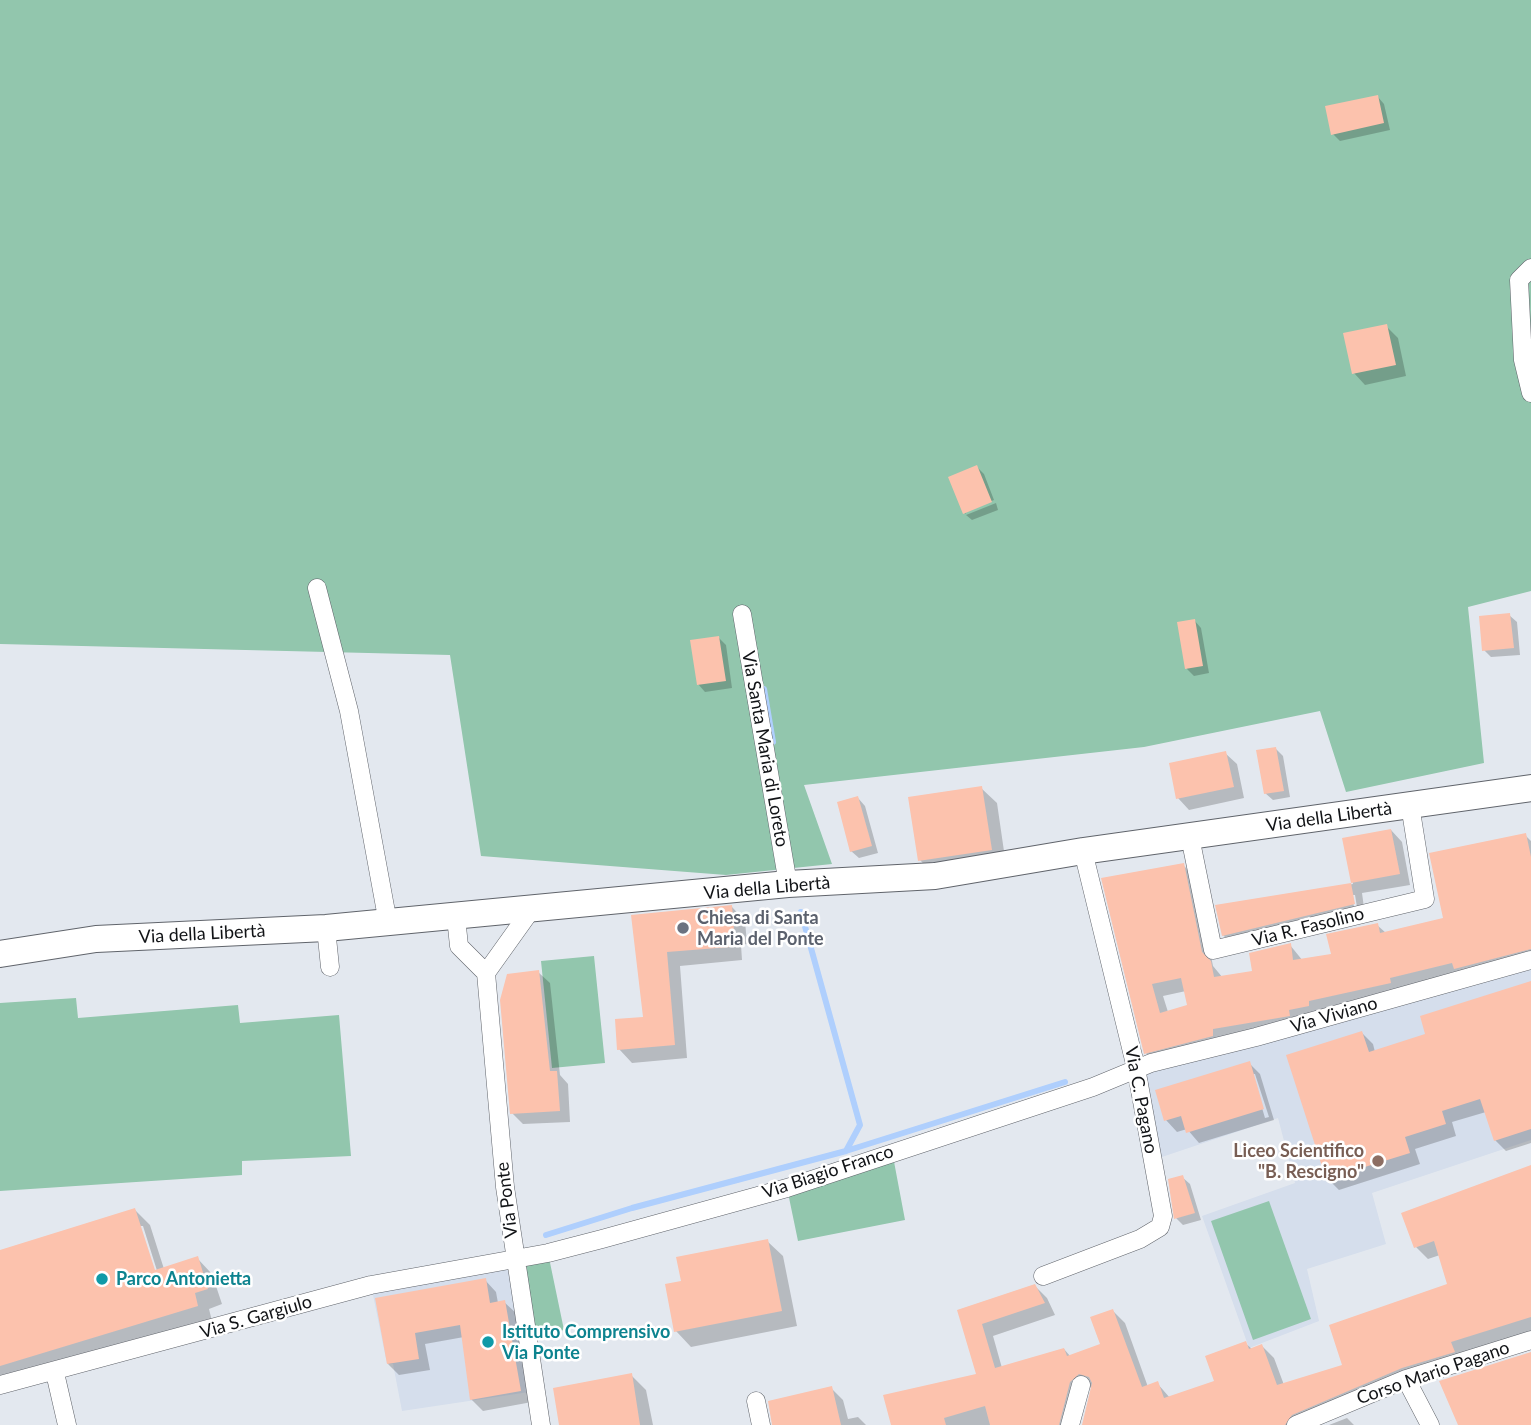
<!DOCTYPE html>
<meta charset="utf-8">
<style>
body{margin:0}
canvas{display:block;background:#e3e8ef}
</style>
<canvas width="1531" height="1425"></canvas>
<script>
const context = document.querySelector('canvas').getContext('2d');
context.lineJoin = 'round';
function fill(path, color) {
  context.fillStyle = color;
  context.fill(path, 'evenodd');
}
function poly(rows) {
  const path = new Path2D();
  for (const r of rows) {
    path.moveTo(r[0], r[1]);
    for (let i = 2; i < r.length; i += 2) path.lineTo(r[i], r[i + 1]);
  }
  return path;
}
function trace(path, color, width, dash) {
  context.strokeStyle = color;
  context.lineWidth = width;
  context.lineCap = dash ? 'butt' : 'round';
  context.setLineDash(dash || []);
  context.stroke(path);
}
function write(font, color, halo, rows, align = 'center') {
  context.font = font + ' Lato,sans-serif';
  context.lineWidth = 5;
  context.setLineDash([]);
  context.textBaseline = 'middle';
  context.strokeStyle = halo;
  context.fillStyle = color;
  for (const [text, x, y, turn = 0] of rows) {
    context.save();
    context.translate(x, y);
    context.rotate((+turn || 0) * Math.PI / 180);
    context.textAlign = isNaN(turn) ? turn : align;
    if (halo) context.strokeText(text, 0, 0);
    context.fillText(text, 0, 0);
    context.restore();
  }
}
const built = poly([
 [1531,960,1531,1140,1372,1193,1386,1244,1307,1269,1319,1321,1249,1348,1202,1216,1295,1183,1278,1118,1153,1160,1136,1068],
 [514,1258,536,1391,402,1411,393,1364,387,1364,371,1285]
]);
const green = poly([
 [0,0,1531,0,1531,591,1468,607,1484,763,1346,792,1320,711,1144,747,804,785,832,864,726,875,481,856,450,655,0,644],
 [594,956,605,1063,552,1068,541,961],
 [76,998,78,1018,238,1005,240,1023,339,1015,351,1156,242,1161,242,1175,0,1191,0,1003],
 [892,1151,905,1220,798,1241,787,1188],
 [1269,1201,1311,1319,1253,1340,1211,1221],
 [548,1253,564,1330,529,1338,514,1258]
]);
const shadow = poly([
 [1377,96,1384,104,1390,130,1340,141,1333,134],
 [1386,326,1398,338,1406,376,1365,385,1354,373],
 [977,467,984,474,994,500,966,511,966,514,965,513],
 [996,503,998,510,972,520,966,515],
 [1509,615,1517,622,1520,655,1491,657,1484,650],
 [1194,620,1201,628,1209,673,1194,676,1187,669],
 [719,638,726,645,732,688,705,692,698,684],
 [1275,748,1283,756,1290,797,1273,800,1265,793],
 [1225,753,1237,764,1244,798,1189,810,1178,798],
 [981,788,997,803,1006,865,935,876,920,860],
 [858,798,865,806,878,853,859,858,851,851],
 [1391,830,1402,842,1410,885,1362,893,1365,915,1235,947,1223,935,1217,906,1353,884,1344,839],
 [1352,895,1355,895,1358,913,1355,913],
 [1525,835,1531,841,1531,964,1158,1065,1146,1053,1103,879,1183,865,1195,877,1213,966,1223,978,1254,972,1290,945,1303,961,1333,956,1377,925,1386,933,1445,919],
 [1186,991,1190,1007,1168,1012,1163,996],
 [732,907,745,921,747,944,741,945,742,960,680,966,687,1058,632,1063,619,1049,645,1018,632,916],
 [538,972,550,983,560,1075,568,1084,570,1122,523,1124,512,1113],
 [1531,982,1531,1143,1506,1151,1495,1140,1486,1112,1452,1122,1456,1136,1415,1149,1420,1164,1339,1190,1327,1178,1362,1033,1373,1044,1375,1052,1428,1036],
 [1249,1063,1260,1074,1274,1120,1199,1143,1187,1129,1177,1132,1166,1120],
 [1252,1074,1255,1074,1269,1117,1265,1118],
 [1531,1167,1531,1333,1311,1425,1084,1425,1093,1386,1082,1393,1073,1425,893,1425,978,1375,959,1311,1035,1286,1047,1298,1055,1315,993,1336,1002,1368,1064,1349,1070,1356,1102,1345,1113,1311,1125,1323,1148,1387,1157,1383,1170,1398,1216,1382,1245,1343,1252,1349,1262,1346,1274,1358,1284,1385,1344,1366,1449,1285,1440,1255,1428,1259,1416,1247],
 [1182,1177,1190,1184,1201,1220,1183,1225,1176,1218],
 [135,1210,150,1225,164,1269,197,1258,212,1274,222,1304,209,1309,212,1321,0,1385,0,1252],
 [139,1226,143,1226,159,1277,156,1279],
 [767,1241,783,1256,797,1326,691,1347,676,1331,683,1283],
 [485,1280,496,1292,498,1303,504,1302,516,1313,532,1402,483,1411,471,1399,464,1337,425,1344,430,1370,399,1375,388,1364,377,1300],
 [631,1375,646,1390,653,1425,561,1425],
 [831,1388,843,1400,848,1419,858,1417,866,1425,773,1425],
 [1347,1418,1354,1425,1329,1425]
]);
const stream = poly([
 [764,689,773,742],
 [801,912,860,1125,846,1151],
 [546,1235,632,1208,846,1151,1065,1082]
]);
const building = poly([
 [1378,95,1384,123,1331,135,1325,106],
 [1387,324,1396,365,1352,374,1343,333],
 [977,465,992,502,963,514,948,477],
 [1510,613,1514,648,1482,651,1479,616],
 [1195,619,1203,666,1185,669,1177,622],
 [719,636,726,681,697,685,690,640],
 [1276,747,1284,791,1264,794,1256,750],
 [1226,751,1234,787,1176,799,1169,763],
 [982,786,992,850,918,861,908,797],
 [858,796,872,846,850,852,837,802],
 [1391,829,1400,874,1351,883,1342,838],
 [1526,833,1531,857,1531,949,1454,969,1452,963,1390,978,1391,983,1309,1001,1309,1006,1289,1010,1290,1016,1213,1029,1213,1036,1144,1054,1101,878,1184,863,1202,952,1211,961,1214,977,1252,971,1249,953,1291,943,1293,960,1331,954,1326,934,1378,923,1380,933,1443,918,1429,853],
 [1181,978,1187,1005,1160,1013,1152,984],
 [1351,883,1355,904,1222,936,1215,905],
 [732,905,734,931,728,932,730,947,667,952,675,1045,617,1050,615,1019,643,1017,631,915],
 [539,970,550,1071,557,1071,560,1111,510,1114,500,1000,507,974],
 [1531,981,1531,1129,1494,1141,1480,1099,1442,1111,1446,1124,1405,1137,1410,1153,1326,1179,1286,1055,1362,1031,1369,1052,1425,1034,1420,1016],
 [1250,1061,1264,1109,1186,1133,1181,1116,1164,1121,1155,1090],
 [1531,1165,1531,1317,1451,1342,1455,1352,1402,1368,1292,1415,1285,1425,1082,1425,1092,1383,1089,1377,1079,1374,1070,1382,1059,1425,990,1425,985,1406,944,1418,946,1425,891,1425,883,1395,976,1374,957,1310,1035,1284,1045,1303,982,1324,995,1368,1064,1348,1067,1356,1100,1344,1090,1317,1113,1309,1142,1387,1158,1381,1164,1398,1214,1381,1205,1356,1246,1341,1249,1349,1262,1344,1277,1385,1342,1365,1329,1325,1447,1284,1434,1241,1414,1248,1401,1213],
 [1183,1175,1195,1213,1174,1219,1168,1179],
 [135,1208,155,1270,198,1256,208,1289,195,1293,198,1306,0,1366,0,1250],
 [768,1239,782,1311,674,1332,665,1284,681,1281,676,1257],
 [486,1278,490,1303,505,1300,521,1391,470,1400,460,1325,415,1333,419,1359,387,1364,375,1298],
 [1531,1352,1531,1425,1458,1425,1439,1381],
 [632,1373,640,1425,559,1425,553,1388],
 [832,1386,841,1425,772,1425,768,1401]
]);
const street = poly([
 [1531,268,1519,280,1523,360,1531,393],
 [317,588,349,711,388,923],
 [742,614,788,884],
 [1190,837,1213,950,1425,899,1410,805],
 [531,910,486,973,505,1187,541,1425],
 [456,917,459,946,486,973],
 [326,928,330,967],
 [1043,1276,1140,1239,1160,1227,1163,1216,1136,1068,1083,851],
 [55,1373,67,1425],
 [1406,1379,1430,1425],
 [0,1385,371,1285,548,1253,602,1239,787,1188,1093,1087,1151,1063,1256,1037,1531,960],
 [756,1401,761,1425],
 [1070,1425,1081,1385],
 [1296,1425,1406,1379,1531,1340]
]);
const secondary = poly([
 [0,954,96,939,326,928,788,884,935,876,1083,851,1531,788]
]);
const markers = [
 [683,928,7,"#6b7280"],
 [1378,1161,7,"#8d6e63"],
 [102,1279,7,"#0f9aa8"],
 [488,1342,7,"#0f9aa8"]
];
const streetNames = [
 ["Via Santa Maria di Loreto",765,749,80],
 ["Via della Libertà",1329,817,-8],
 ["Via della Libertà",767,888,-5],
 ["Via R. Fasolino",1308,927,-14],
 ["Via della Libertà",202,934,-3],
 ["Via Viviano",1334,1015,-16],
 ["Via C. Pagano",1141,1100,79],
 ["Via Biagio Franco",828,1172,-18],
 ["Via Ponte",507,1200,-97],
 ["Via S. Gargiulo",256,1317,-16],
 ["Corso Mario Pagano",1433,1373,-19]
];
const worshipNames = [
 ["Chiesa di Santa",697,918],
 ["Maria del Ponte",697,939]
];
const educationNames = [
 ["Liceo Scientifico",1364,1151],
 ["\"B. Rescigno\"",1364,1172]
];
const cultureNames = [
 ["Parco Antonietta",116,1279],
 ["Istituto Comprensivo",502,1332],
 ["Via Ponte",502,1353]
];
fill(built, '#d5deec');
fill(green, '#92c6ad');
fill(shadow, '#0003');
trace(stream, '#afcffd', 6);
fill(building, '#fcc2ad');
trace(street, '#60646b', 19);
trace(secondary, '#60646b', 28);
trace(street, '#fff', 18);
trace(secondary, '#fff', 26);
for (const [x, y, r, color] of markers) {
  const dot = new Path2D();
  dot.arc(x, y, r, 0, 2 * Math.PI);
  context.fillStyle = color;
  context.fill(dot);
  trace(dot, '#fff', 2.5);
}
write('18px', '#111316', '#fff', streetNames);
write('bold 18px', '#5b616d', '#fff', worshipNames, 'left');
write('bold 18px', '#785e54', '#fff', educationNames, 'right');
write('bold 18px', '#0d838f', '#fff', cultureNames, 'left');
</script>
